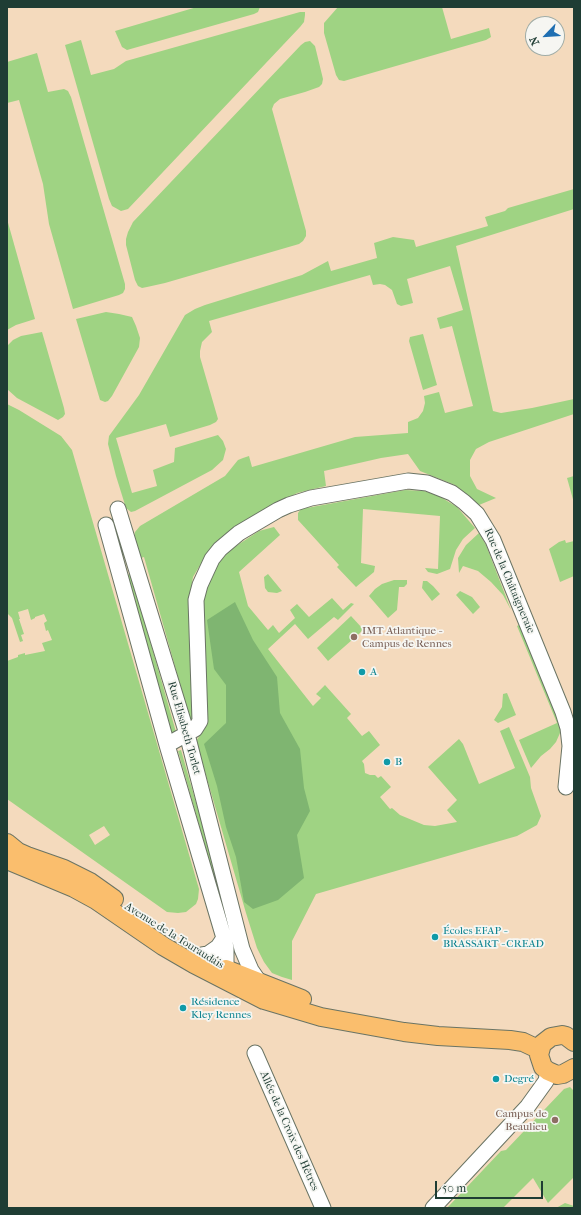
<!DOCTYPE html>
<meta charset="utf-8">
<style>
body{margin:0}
#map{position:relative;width:581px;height:1215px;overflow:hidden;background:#f4dabd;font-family:"IM FELL French Canon",serif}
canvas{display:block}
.frame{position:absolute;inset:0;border:8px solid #1f3d34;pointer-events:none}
.north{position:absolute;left:525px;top:16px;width:40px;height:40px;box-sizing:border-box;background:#f6f6f2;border:1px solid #a0aca6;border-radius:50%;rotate:245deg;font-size:11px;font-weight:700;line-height:16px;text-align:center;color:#1f3d34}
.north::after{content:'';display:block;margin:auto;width:14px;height:18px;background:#1f6fb2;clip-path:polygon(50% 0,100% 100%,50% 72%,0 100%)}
.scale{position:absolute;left:435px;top:1181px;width:108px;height:18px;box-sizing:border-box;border:2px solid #1f3d34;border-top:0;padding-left:5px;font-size:12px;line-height:14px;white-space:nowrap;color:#1f3d34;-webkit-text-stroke:3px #f6f6f2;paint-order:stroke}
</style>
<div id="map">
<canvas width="581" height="1215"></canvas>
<div class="frame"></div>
<div class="north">N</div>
<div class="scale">50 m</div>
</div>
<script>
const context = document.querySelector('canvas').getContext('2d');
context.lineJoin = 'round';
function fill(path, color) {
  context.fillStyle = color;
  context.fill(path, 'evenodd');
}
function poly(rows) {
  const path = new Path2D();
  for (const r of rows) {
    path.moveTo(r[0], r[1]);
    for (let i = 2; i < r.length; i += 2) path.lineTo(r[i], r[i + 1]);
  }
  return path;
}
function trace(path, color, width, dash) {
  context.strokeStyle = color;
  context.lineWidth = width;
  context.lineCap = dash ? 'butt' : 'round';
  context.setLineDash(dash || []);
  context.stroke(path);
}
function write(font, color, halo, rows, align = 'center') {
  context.font = font + ' "IM FELL French Canon",serif';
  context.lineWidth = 3.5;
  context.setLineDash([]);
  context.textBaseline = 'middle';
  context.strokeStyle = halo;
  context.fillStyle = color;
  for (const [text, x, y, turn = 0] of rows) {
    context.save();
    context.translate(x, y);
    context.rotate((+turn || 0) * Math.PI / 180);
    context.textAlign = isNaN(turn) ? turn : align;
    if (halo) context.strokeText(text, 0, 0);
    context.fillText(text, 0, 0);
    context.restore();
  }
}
const green = poly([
 [197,7,260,7,258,12,254,14,127,50,122,47,115,31],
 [338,7,442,7,451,39,489,28,491,37,486,40,344,81,339,80,336,75,324,33,324,23],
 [300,12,305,12,305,15,304,22,300,27,128,209,121,211,112,206,109,199,65,45,81,40,91,75,114,69,126,61],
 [310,41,315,46,323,79,322,84,319,87,305,92,280,99,274,104,272,109,306,231,306,236,303,241,299,244,165,283,147,287,142,288,138,286,135,280,126,245,126,239,128,232,133,222,301,45,305,42],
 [37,53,48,92,64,89,68,91,71,97,125,284,125,289,123,293,119,295,73,309,49,224,43,184,19,100,7,103,7,62],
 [574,189,574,209,456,246,493,411,501,413,532,408,574,399,574,414,489,442,476,449,470,460,470,476,477,489,496,498,479,505,455,485,420,471,408,454,381,458,324,471,326,486,297,493,237,526,209,550,193,577,188,605,192,640,194,718,191,723,144,557,138,559,133,542,135,532,140,526,225,476,238,460,243,458,249,456,252,467,355,437,408,433,408,422,418,418,423,411,425,403,424,396,439,392,445,413,473,406,452,326,440,329,437,318,463,310,450,266,407,279,413,303,401,306,397,304,392,290,385,285,380,284,373,285,370,275,209,321,212,332,202,342,200,351,200,357,218,419,216,422,210,425,170,437,166,424,116,438,132,493,157,486,153,470,174,462,175,448,218,435,223,441,226,449,223,460,212,470,135,511,131,512,126,508,116,476,108,444,109,436,139,395,185,315,195,309,205,305,302,275,328,261,331,271,377,258,374,243,393,237,414,240,416,247,488,226,485,217,505,211,508,208],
 [7,219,35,319,16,325,7,330],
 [106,312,119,314,132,317,136,326,140,338,139,347,112,396,108,401,105,402,100,400,76,319],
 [42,332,64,408,65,414,63,417,58,420,17,398,7,389,7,346,13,340,21,336],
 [423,334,437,385,423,390,409,341,410,337],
 [7,404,19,410,61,436,72,450,199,889,198,899,196,904,186,912,178,913,167,912,7,799,7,661,18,657,18,655,25,653,25,655,45,651,42,643,52,640,48,630,46,631,44,623,47,621,44,614,35,617,35,618,31,620,28,609,18,612,20,619,19,619,24,634,21,635,23,641,20,642,12,618,7,613],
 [104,826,110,835,95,845,89,835],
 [574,476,574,503,567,478],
 [405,490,424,491,439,496,457,507,475,528,463,539,456,550,450,569,437,574,428,572,425,568,438,569,440,516,363,509,361,563,375,566,374,572,356,587,337,567,339,565,298,520,298,513,301,509],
 [274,527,280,535,239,572,248,606,268,630,273,625,279,633,295,618,290,610,297,604,309,617,332,598,343,610,351,603,354,604,338,620,334,617,308,639,295,624,268,649,313,706,321,698,316,694,325,685,351,714,347,718,362,736,369,731,380,745,362,761,364,764,365,773,370,775,375,775,378,778,381,776,391,787,380,797,390,809,392,808,400,815,424,825,435,826,457,822,447,810,457,800,428,767,459,739,463,744,479,784,515,768,500,731,509,727,530,777,531,788,541,816,537,825,517,836,316,894,292,941,292,980,282,977,272,973,264,962,257,948,246,913,196,741,205,728,205,682,202,612,205,586,215,567,230,550,259,531],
 [479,533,486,545,511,610,503,595,491,582,478,571,463,566,459,573,458,558,466,545],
 [565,540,566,543,574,541,574,576,560,582,549,549,559,542],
 [131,574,176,732,172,734,126,575],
 [268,574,282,591,277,593,268,592,265,588,264,577],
 [394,580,407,580,407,584,404,587,399,587,397,610,388,618,369,596,375,589,382,584],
 [423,581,427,581,433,586,440,594,432,601,422,588],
 [460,591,472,597,480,607,473,614,456,595],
 [351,616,363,629,360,633,328,661,317,648],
 [521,624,560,720,560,733,556,742,550,749,541,756,531,768,519,740,557,723,517,626],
 [507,693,516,715,498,723,494,720,502,707,503,694],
 [181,750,231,925,228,926,178,751],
 [570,1087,574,1091,574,1177,548,1203,533,1178,503,1208,447,1208,501,1151,506,1150,564,1089],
 [565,1203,574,1206,574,1208,556,1208]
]);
const forest = poly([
 [235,602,253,640,277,677,280,713,300,749,304,788,310,811,297,835,304,878,278,900,253,909,244,902,236,857,226,827,217,786,204,744,226,723,226,685,214,669,207,620]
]);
const minor = poly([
 [118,509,187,734,242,949,251,970,260,983],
 [106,525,167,745,224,938,218,947,208,954,202,955],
 [167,745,195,729,200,721,196,600,200,585,212,559,220,549,239,533,278,510,289,505,311,498,408,481,427,483,452,493,464,502,477,514,493,540,563,712,568,728,570,746,566,787],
 [224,938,226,948,226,969,231,979],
 [255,1053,323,1208],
 [433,1208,528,1106,546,1081,548,1071]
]);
const major = poly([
 [7,843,18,852,27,856,64,869,90,882,114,899],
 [7,860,74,888,96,900,163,946,194,964,264,1000,321,1017,404,1032,438,1036,510,1040,523,1042,540,1050],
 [226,969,302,999],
 [574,1042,566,1036,562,1035,551,1037,542,1044,539,1055,543,1067,548,1071,557,1075,563,1074,574,1068]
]);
const markers = [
 [354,637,4,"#8d6e63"],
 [362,672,4,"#0f9aa8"],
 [387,762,4,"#0f9aa8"],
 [435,937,4,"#0f9aa8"],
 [183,1008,4,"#0f9aa8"],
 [496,1079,4,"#0f9aa8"],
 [555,1120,4,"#8d6e63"]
];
const streetNames = [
 ["Rue de la Châtaigneraie",509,581,67],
 ["Rue Elisabeth Torlet",184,728,74],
 ["Avenue de la Touraudais",174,936,32],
 ["Allée de la Croix des Hêtres",289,1131,66]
];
const educationNames = [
 ["IMT Atlantique -",362,631],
 ["Campus de Rennes",362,644],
 ["Campus de",547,1114,"right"],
 ["Beaulieu",547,1127,"right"]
];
const cultureNames = [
 ["A",370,672],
 ["B",395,762],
 ["Écoles EFAP -",443,931],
 ["BRASSART - CREAD",443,944],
 ["Résidence",191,1002],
 ["Kley Rennes",191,1015],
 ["Degré",504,1079]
];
fill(green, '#9fd383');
fill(forest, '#7fb571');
trace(minor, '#6a7464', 17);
trace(major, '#6a7464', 20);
trace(minor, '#fff', 15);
trace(major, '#fabe6d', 18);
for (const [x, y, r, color] of markers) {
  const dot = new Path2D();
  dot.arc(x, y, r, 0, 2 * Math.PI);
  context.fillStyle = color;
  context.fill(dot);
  trace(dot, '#f6f6f2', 1.5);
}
write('11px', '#1f3d34', '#f6f6f2', streetNames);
write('11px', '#785e54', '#f6f6f2', educationNames, 'left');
write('11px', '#0d838f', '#f6f6f2', cultureNames, 'left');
</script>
